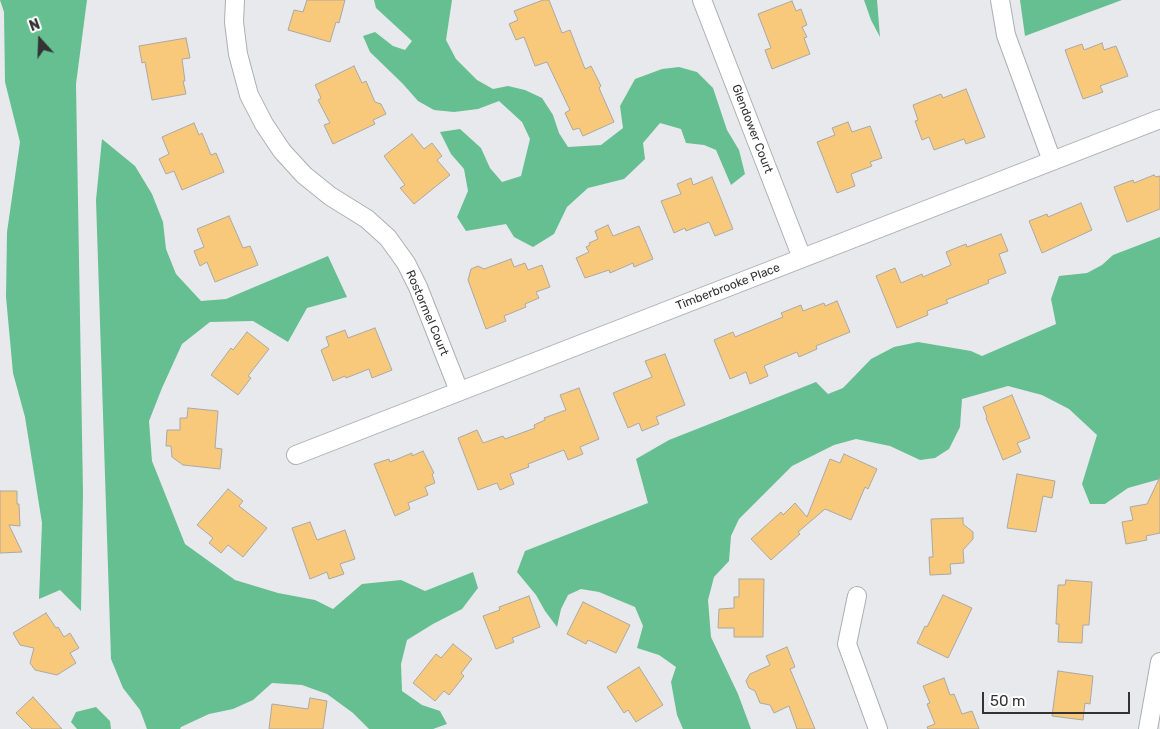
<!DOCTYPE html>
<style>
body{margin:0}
#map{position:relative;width:1160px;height:729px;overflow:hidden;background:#e8e9ed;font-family:Rubik,sans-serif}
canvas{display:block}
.north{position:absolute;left:15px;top:15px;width:50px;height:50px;-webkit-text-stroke:4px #fff;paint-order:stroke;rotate:340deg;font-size:14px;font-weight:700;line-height:20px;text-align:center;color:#333334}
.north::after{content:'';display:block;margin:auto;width:18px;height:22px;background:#333334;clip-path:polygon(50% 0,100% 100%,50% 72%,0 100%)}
.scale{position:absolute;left:982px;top:692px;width:148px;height:22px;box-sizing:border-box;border:2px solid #333334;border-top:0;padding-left:6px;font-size:15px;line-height:18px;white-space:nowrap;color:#333334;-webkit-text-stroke:4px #fff;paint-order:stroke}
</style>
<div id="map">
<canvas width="1160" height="729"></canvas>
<div class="north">N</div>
<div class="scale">50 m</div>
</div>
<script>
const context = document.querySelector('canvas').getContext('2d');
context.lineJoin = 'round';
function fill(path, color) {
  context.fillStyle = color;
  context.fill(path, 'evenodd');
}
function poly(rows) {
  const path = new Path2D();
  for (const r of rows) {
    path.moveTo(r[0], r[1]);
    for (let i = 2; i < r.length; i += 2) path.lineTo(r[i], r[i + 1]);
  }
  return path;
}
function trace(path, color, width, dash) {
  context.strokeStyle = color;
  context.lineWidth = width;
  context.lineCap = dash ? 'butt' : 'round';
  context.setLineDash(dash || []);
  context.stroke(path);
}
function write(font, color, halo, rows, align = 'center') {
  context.font = font + ' Rubik,sans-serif';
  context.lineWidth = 4;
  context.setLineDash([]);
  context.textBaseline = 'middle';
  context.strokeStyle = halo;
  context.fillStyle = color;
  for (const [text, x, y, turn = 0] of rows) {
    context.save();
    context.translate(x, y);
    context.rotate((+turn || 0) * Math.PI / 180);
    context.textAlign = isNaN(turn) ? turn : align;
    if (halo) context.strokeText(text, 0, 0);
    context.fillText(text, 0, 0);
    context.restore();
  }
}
const forest = poly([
 [0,0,87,0,76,84,83,493,81,611,60,590,39,599,42,523,25,417,13,373,6,297,7,232,20,142,5,82,4,12],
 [374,0,452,0,446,40,456,59,477,80,493,89,508,86,525,90,542,98,553,115,559,133,568,147,601,145,623,128,620,106,635,79,662,69,679,67,697,72,713,88,727,130,739,150,745,174,731,185,716,150,704,145,686,143,681,129,660,123,643,143,645,159,624,179,588,188,567,207,554,234,533,247,514,237,506,224,466,231,457,217,468,191,464,169,451,154,440,132,460,129,481,148,490,168,502,182,521,176,530,139,522,122,499,101,478,109,454,112,434,110,418,101,403,84,370,52,363,36,375,32,393,46,405,50,412,41,376,8],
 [864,0,877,0,880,37,871,20],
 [1020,0,1122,0,1025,36],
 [102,139,135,166,152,194,163,222,166,249,176,274,201,301,226,299,328,256,347,297,307,308,288,342,253,321,210,322,182,344,162,388,149,421,152,461,185,544,235,580,278,593,315,600,333,609,362,584,401,580,425,591,473,572,478,588,462,609,433,624,407,640,401,664,402,691,422,705,440,711,447,724,433,729,369,729,353,713,327,694,302,685,272,683,253,700,233,709,209,714,181,727,180,729,147,729,140,710,123,688,111,659,96,200],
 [1160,237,1160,479,1128,488,1105,504,1090,504,1082,484,1097,435,1069,409,1042,395,1008,386,962,399,960,427,949,449,935,458,920,460,890,446,856,439,834,445,792,466,739,519,731,536,729,561,714,577,708,600,711,637,738,694,751,729,683,729,677,715,671,682,676,667,659,655,637,648,643,626,635,607,599,592,581,589,568,595,561,609,557,627,545,611,536,595,517,572,525,551,648,503,636,459,669,440,816,382,828,394,843,388,871,359,894,347,918,342,971,351,982,356,1056,324,1051,299,1059,276,1087,273,1102,265,1113,255],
 [96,707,110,721,111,729,77,729,71,722,76,712]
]);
const building = poly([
 [307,0,345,0,339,23,336,22,330,42,288,30,294,10,303,12,307,0],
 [543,0,549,0,562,33,570,30,585,69,591,66,601,86,599,88,614,122,583,136,579,128,573,130,565,113,570,110,547,62,535,66,524,37,516,40,509,24,518,20,514,11,543,0],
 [792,1,796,11,801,9,807,25,802,27,807,37,804,38,810,54,772,69,765,50,771,48,758,14,792,1],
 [186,38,190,58,182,59,185,81,183,81,186,94,152,100,145,62,142,63,139,46,186,38],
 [1102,43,1104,50,1116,46,1128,76,1100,86,1103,92,1083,99,1065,50,1082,44,1084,50,1102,43],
 [354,66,362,83,366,81,375,102,381,104,386,114,373,120,375,124,333,144,324,125,330,123,318,100,321,98,315,85,354,66],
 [966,89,985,137,966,144,964,139,934,150,929,137,922,140,915,121,918,120,913,105,941,94,943,98,966,89],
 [848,122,852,132,870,126,882,158,870,162,872,166,851,174,855,186,837,193,817,142,835,135,832,128,848,122],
 [194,123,199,135,202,133,211,155,216,153,224,172,182,190,174,171,166,174,159,159,169,154,162,137,194,123],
 [412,134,424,149,432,143,442,156,437,160,450,175,414,204,400,188,405,185,384,156,412,134],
 [1154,175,1156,177,1160,176,1160,209,1127,222,1114,187,1133,180,1134,183,1154,175],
 [712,177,733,229,715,236,709,222,686,231,685,228,674,233,661,201,681,194,677,184,691,178,693,185,712,177],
 [1081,203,1092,230,1042,253,1029,221,1047,214,1048,217,1081,203],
 [229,216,243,248,250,246,258,265,215,282,207,262,200,266,194,251,204,247,197,229,229,216],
 [608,225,613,236,639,226,653,259,634,267,633,263,610,273,609,270,585,278,576,258,589,252,586,247,590,245,589,243,598,239,595,231,608,225],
 [1001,234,1008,251,999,254,1006,273,988,280,989,283,946,300,948,303,927,311,928,315,897,328,876,276,895,268,901,283,922,274,923,277,951,265,946,252,966,244,967,247,1001,234],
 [511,259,514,267,525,263,528,270,542,265,550,287,536,292,539,298,525,304,526,307,504,316,506,321,486,329,468,280,471,269,478,266,484,269,511,259],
 [837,301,850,332,816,346,817,349,799,357,797,352,764,366,768,376,750,384,746,372,730,379,714,340,733,332,735,337,783,317,781,313,801,305,803,311,824,303,825,306,837,301],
 [375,328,392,370,372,378,369,369,346,378,345,376,333,381,321,350,329,346,326,337,345,330,348,338,375,328],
 [247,332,269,349,248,376,251,378,238,395,211,375,231,348,233,350,247,332],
 [665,354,685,405,656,417,659,424,642,431,639,423,628,428,613,393,652,377,645,361,665,354],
 [579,388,599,439,580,447,583,454,568,460,564,450,528,464,529,467,510,474,514,484,500,490,497,483,478,490,458,438,477,430,483,443,503,436,505,439,535,428,534,425,545,420,544,418,566,410,560,395,579,388],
 [1012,395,1030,438,1017,443,1021,452,1003,460,986,418,987,417,983,407,1012,395],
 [188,408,218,411,215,448,222,449,220,469,183,465,172,457,171,446,166,446,167,430,180,430,180,418,187,418,188,408],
 [423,451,434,473,432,474,435,483,425,487,428,495,408,503,410,509,395,516,374,464,389,459,390,462,412,453,412,456,423,451],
 [844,454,877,469,868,489,865,487,851,520,825,509,798,532,800,534,771,560,751,539,781,512,783,515,795,503,807,517,830,459,840,463,844,454],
 [1017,474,1055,481,1052,498,1043,496,1036,532,1007,528,1017,474],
 [1160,477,1160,533,1146,536,1147,540,1126,544,1122,522,1133,520,1130,507,1147,504,1160,477],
 [228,489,243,501,239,506,267,528,243,557,228,545,221,553,209,543,213,538,197,525,228,489],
 [0,491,17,491,17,504,19,504,20,526,9,525,22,552,0,553,0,491],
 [963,518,963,524,973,532,973,539,963,550,964,563,950,564,951,574,930,575,929,557,933,557,931,519,963,518],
 [310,522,317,540,345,530,355,559,340,564,344,574,329,579,327,572,310,579,292,528,310,522],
 [739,579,764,579,763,637,734,637,734,628,718,628,719,609,734,608,734,597,739,597,739,579],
 [1066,580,1092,582,1089,625,1083,625,1082,643,1058,642,1059,624,1056,624,1058,585,1065,585,1066,580],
 [943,595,972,608,948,658,917,643,925,626,927,627,943,595],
 [529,596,540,627,512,638,514,642,496,649,483,616,500,610,499,607,529,596],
 [583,602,630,625,616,653,588,640,586,644,567,634,583,602],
 [46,613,56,628,58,627,64,637,70,633,79,648,70,653,76,663,57,675,35,670,30,663,34,648,20,645,13,633,46,613],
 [453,644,472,659,461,673,464,676,449,695,444,691,435,701,413,683,436,654,441,658,453,644],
 [787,647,795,667,790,669,815,729,797,729,789,706,774,713,770,705,760,703,755,691,749,688,746,681,750,674,770,665,766,656,787,647],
 [639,667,663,705,636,722,628,710,624,713,607,687,639,667],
 [1058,671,1093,676,1090,704,1085,703,1083,720,1052,716,1058,671],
 [944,678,950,695,954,694,962,714,972,711,979,729,928,729,927,727,935,724,927,704,930,703,923,686,944,678],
 [33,697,62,729,32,729,16,713,33,697],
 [310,698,327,701,323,729,269,729,272,704,308,709,310,698]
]);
const minor = poly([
 [235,0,234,22,238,54,249,95,264,124,282,151,304,175,330,196,367,219,388,238,406,263,418,287,459,391],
 [702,0,802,258],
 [1000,0,1006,35,1052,161],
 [296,455,1160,119],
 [857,596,847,644,878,729],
 [1148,729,1160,662]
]);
const streetNames = [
 ["Glendower Court",752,129,69],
 ["Timberbrooke Place",728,287,-21],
 ["Rostormel Court",427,313,67]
];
fill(forest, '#65bf91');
fill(building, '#f8c97b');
trace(building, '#aaa8a5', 1);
trace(minor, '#adafb2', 20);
trace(minor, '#fff', 18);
write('12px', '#333334', '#fff', streetNames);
</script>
